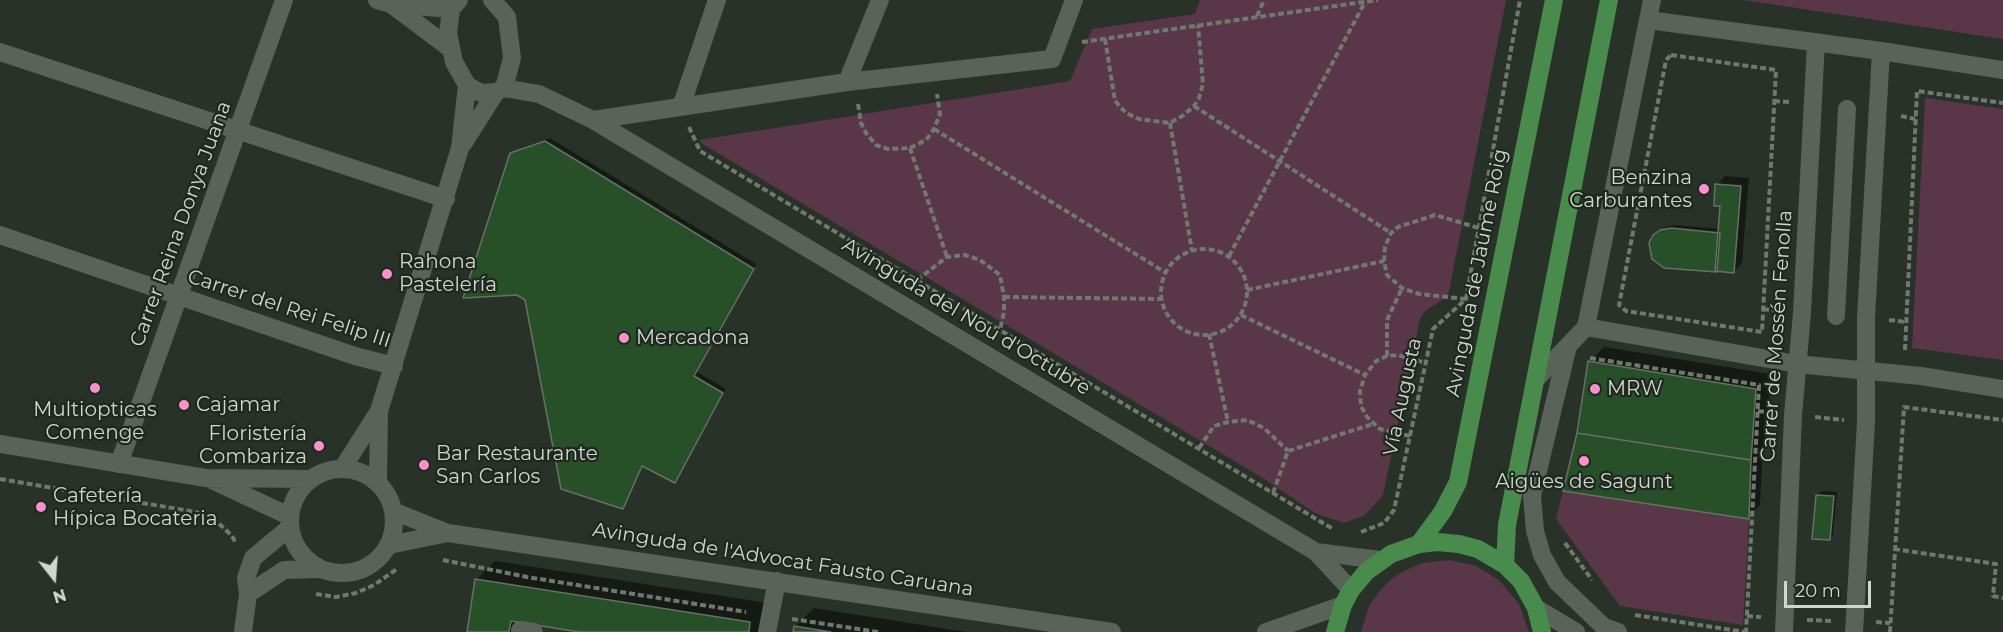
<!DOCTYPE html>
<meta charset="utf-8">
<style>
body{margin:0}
#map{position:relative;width:2003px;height:632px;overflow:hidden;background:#293228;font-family:Montserrat,sans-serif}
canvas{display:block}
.north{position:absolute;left:24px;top:548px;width:60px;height:60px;-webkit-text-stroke:4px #1f281f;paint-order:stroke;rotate:163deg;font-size:16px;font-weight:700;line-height:24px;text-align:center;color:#d1d6d0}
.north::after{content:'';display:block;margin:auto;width:21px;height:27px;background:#d1d6d0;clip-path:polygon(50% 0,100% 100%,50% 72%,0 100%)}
.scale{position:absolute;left:1784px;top:581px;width:87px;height:27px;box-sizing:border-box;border:3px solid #d1d6d0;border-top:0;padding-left:8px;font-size:18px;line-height:21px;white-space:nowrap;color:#d1d6d0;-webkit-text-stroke:4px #1f281f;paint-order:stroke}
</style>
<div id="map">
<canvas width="2003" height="632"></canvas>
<div class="north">N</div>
<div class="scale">20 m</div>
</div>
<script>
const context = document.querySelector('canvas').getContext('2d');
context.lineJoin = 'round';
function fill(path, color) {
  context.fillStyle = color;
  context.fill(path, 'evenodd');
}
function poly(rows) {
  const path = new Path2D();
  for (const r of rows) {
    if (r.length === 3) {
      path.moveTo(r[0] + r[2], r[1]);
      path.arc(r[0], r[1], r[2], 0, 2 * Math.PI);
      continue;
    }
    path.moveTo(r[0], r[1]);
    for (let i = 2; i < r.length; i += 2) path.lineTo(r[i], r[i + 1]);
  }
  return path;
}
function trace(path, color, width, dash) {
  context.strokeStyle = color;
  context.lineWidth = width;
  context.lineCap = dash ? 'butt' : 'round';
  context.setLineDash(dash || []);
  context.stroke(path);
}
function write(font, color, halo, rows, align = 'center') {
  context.font = font + ' Montserrat,sans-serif';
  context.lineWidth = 4.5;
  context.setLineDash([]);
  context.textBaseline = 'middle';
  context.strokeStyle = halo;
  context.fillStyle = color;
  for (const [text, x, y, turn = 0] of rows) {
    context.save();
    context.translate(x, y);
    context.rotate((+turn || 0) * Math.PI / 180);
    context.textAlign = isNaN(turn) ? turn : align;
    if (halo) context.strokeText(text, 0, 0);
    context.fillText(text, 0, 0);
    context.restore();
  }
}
const green = poly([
 [1200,0,1506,0,1448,296,1425,311,1420,319,1383,495,1365,515,1344,523,1315,513,1261,477,701,143,700,140,1070,81,1092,29,1195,14],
 [1743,0,2003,0,2003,39],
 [1925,98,2003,109,2003,360,1912,348],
 [1563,491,1749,519,1743,625,1620,606,1556,519],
 [1450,560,1476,566,1499,580,1519,604,1529,632,1361,632,1369,606,1379,592,1391,579,1406,570,1423,563]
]);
const shadow = poly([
 [550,138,756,264,697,372,726,389,678,477,674,481,643,465,626,503,622,507,512,154,516,150],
 [1725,176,1749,178,1742,263,1734,272,1654,235,1665,227,1676,225,1720,229,1722,205,1717,185],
 [1604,347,1771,374,1766,443,1763,446,1760,505,1748,517,1589,362],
 [1822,491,1837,492,1833,535,1829,539,1818,495],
 [495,561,768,603,764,632,589,632,526,622,524,632,468,632,476,580],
 [814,608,967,632,794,632,795,627]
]);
const building = poly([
 [545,141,754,269,694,376,723,393,675,483,642,466,623,509,561,489,525,300,517,295,463,298,510,153,545,141],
 [1715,184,1741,186,1734,273,1715,271,1720,206,1714,206,1715,184],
 [1671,228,1720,233,1717,272,1664,268,1652,259,1649,243,1653,235,1660,230,1671,228],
 [1588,361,1756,389,1751,460,1577,433,1588,361],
 [1577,433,1751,460,1749,519,1563,491,1577,433],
 [1816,495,1834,496,1830,540,1812,539,1816,495],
 [475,579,750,622,749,632,579,632,511,621,509,632,467,632,475,579],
 [794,626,831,632,793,632,794,626]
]);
const path = poly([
 [1257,16,1264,0],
 [1105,39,1115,101,1126,113,1139,119,1170,123,1184,115,1194,106,1199,98,1203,84,1198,25],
 [1082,42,1378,0],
 [1671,55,1776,70,1762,332,1626,311,1619,305,1666,60,1671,55],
 [1774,101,1789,102],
 [858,104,861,123,866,133,876,145,888,149,910,148,926,140,934,129,940,114,937,94],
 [1194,106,1391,233],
 [1901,116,1915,119],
 [1170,123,1192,251],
 [689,127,700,151,1333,529],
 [934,129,1166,273],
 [910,148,947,257],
 [1204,292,43],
 [1229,256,1365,2],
 [917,280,947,257,965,255,980,260,1000,275,1004,297,1004,312,1000,330],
 [1247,290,1384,261],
 [1004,297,1162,299],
 [1466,299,1419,294,1402,288,1387,275,1384,261,1385,247,1391,233,1398,227,1435,215,1479,228],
 [1763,309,1780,311],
 [1241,315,1365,375],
 [1889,320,1907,322],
 [1209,334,1228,422],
 [1905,350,1917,91,2003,103],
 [1387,356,1387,320,1402,288],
 [1590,358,1759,385,1746,632],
 [1758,411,1772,413],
 [1815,417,1844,420],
 [1410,436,1380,429,1367,417,1361,406,1360,391,1365,375,1376,361,1387,356,1398,355,1426,363],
 [1199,448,1214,426,1228,422,1247,420,1264,428,1288,451],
 [0,479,196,512,214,519,228,532,234,539,234,544],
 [1273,493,1288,451,1373,424],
 [1361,532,1384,523,1394,510,1433,329,1466,299,1520,0],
 [1565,543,1592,580],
 [1894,549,1996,564,1993,596,2003,598],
 [443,560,527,577,746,612],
 [316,594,336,597,356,593,374,585,397,569],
 [1635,615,1745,632],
 [1747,616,1761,617],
 [792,619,878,632],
 [1807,620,1833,621],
 [1876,622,1890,623],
 [1890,632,1904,407,2003,420]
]);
const minor = poly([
 [377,0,391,4,451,9],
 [459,0,451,9,448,33,454,62,467,85,481,93,496,92,504,88,512,58,507,17,492,0],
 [391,4,451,49],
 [1648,20,1881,51,2003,70],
 [0,52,446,199],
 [847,82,880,0],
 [504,88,539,94,593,120,1316,552,1351,590],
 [681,107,717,0],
 [593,120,847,82,1052,59,1074,0],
 [463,144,496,92],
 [0,235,355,356,394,366],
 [1836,316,1847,109],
 [1586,327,1797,364,1921,376,2003,389],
 [1568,346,1532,496,1535,531,1542,555,1557,582,1604,627,1618,632],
 [1537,378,1586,327,1652,0],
 [0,444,206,478,310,479],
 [119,464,284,0],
 [342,521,52],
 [342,469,379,411,460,148,467,85],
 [212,480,289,516],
 [378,484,379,411],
 [393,511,448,533,1112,632],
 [389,545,448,533],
 [1316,552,1380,560],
 [248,594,284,570,319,569],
 [1536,608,1576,632],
 [520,630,534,632],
 [243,632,248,594,246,578,253,558,289,528],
 [767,632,777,581],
 [1266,632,1343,605],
 [1784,632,1793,415,1802,313,1816,42],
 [1854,632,1866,422,1866,318,1881,51]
]);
const major = poly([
 [1419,544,1443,511,1458,482,1554,0],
 [1505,565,1507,525,1609,0],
 [1335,632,1343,605,1351,590,1366,572,1391,554,1419,544,1437,542,1459,544,1478,549,1505,565,1521,581,1536,608,1542,632]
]);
const markers = [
 [1704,189,6,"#f890cb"],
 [387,274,6,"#f890cb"],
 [624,338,6,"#f890cb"],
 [95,388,6,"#f890cb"],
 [1595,389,6,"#f890cb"],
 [184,405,6,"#f890cb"],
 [319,446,6,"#f890cb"],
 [1584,461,6,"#f890cb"],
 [424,465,6,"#f890cb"],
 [41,507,6,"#f890cb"]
];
const poiNames = [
 ["Benzina",1692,178,"right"],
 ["Carburantes",1692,201,"right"],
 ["Rahona",399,262],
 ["Pastelería",399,285],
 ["Mercadona",636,338],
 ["MRW",1607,389],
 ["Cajamar",196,405],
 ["Multiopticas",95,410,"center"],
 ["Comenge",95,433,"center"],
 ["Floristería",307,434,"right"],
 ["Combariza",307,457,"right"],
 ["Bar Restaurante",436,454],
 ["San Carlos",436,477],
 ["Aigües de Sagunt",1584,482,"center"],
 ["Cafetería",53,496],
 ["Hípica Bocateria",53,519]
];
const streetNames = [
 ["Carrer Reina Donya Juana",181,224,-70],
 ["Avinguda de Jaume Roig",1477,273,-79],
 ["Carrer del Rei Felip III",289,309,18],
 ["Avinguda del Nou d'Octubre",966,317,31],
 ["Carrer de Mossén Fenolla",1777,336,-86],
 ["Vía Augusta",1403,397,-78],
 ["Avinguda de l'Advocat Fausto Caruana",783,560,9]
];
fill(green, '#5a3649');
fill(shadow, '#0007');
fill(building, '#274f28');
trace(building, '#677167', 1.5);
trace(path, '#70786f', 4, [6, 3]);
trace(minor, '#596359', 18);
trace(major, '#498b4c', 18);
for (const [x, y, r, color] of markers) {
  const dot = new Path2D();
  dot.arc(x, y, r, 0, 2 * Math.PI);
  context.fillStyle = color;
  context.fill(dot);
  trace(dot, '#1f281f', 2);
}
write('20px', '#d1d6d0', '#1f281f', poiNames, 'left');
write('20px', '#d1d6d0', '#1f281f', streetNames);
</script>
